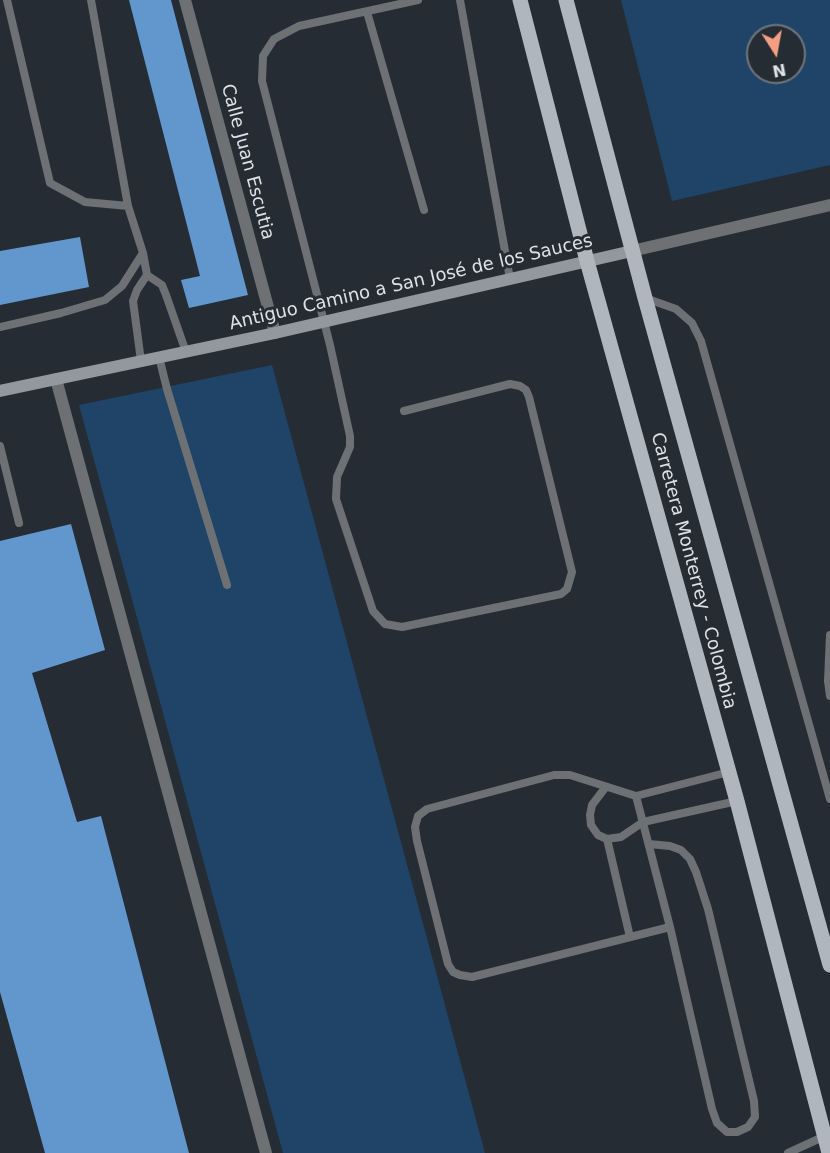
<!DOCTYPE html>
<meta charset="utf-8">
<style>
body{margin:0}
#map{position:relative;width:830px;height:1153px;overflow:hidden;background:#252c33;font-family:"DejaVu Sans",sans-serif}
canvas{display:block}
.north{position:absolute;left:746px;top:24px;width:60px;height:60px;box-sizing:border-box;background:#252c33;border:2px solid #6f757b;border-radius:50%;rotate:169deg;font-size:16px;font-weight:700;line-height:24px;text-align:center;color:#dee2e7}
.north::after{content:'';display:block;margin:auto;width:21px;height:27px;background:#f39f82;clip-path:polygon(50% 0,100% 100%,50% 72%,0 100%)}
</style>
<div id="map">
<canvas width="830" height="1153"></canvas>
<div class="north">N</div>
</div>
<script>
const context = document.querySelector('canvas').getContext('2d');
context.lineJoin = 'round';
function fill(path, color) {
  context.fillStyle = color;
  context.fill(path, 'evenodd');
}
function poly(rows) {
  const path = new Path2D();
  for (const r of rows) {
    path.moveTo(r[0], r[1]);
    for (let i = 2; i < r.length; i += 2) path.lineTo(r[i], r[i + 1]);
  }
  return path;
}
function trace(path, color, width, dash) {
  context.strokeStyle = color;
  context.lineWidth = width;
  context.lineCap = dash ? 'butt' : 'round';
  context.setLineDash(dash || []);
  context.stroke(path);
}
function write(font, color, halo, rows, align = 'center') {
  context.font = font + ' "DejaVu Sans",sans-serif';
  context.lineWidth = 6;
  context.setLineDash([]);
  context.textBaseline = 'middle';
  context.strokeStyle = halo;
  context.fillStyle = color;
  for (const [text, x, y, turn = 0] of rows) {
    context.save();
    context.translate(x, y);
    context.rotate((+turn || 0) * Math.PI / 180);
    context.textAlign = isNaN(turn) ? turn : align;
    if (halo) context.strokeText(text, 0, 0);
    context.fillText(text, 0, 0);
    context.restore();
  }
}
const green = poly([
 [621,0,830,0,830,165,672,201],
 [758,36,794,36,794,72,758,72],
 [272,365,485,1153,283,1153,79,405]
]);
const building = poly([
 [129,0,171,0,248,295,189,308,181,280,200,276],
 [80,237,89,287,0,305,0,251],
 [71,524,105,650,32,673,77,822,101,816,189,1153,45,1153,0,992,0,541]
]);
const lane = poly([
 [7,0,50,183,85,202,128,206],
 [91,0,128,206,143,253,147,275,162,285,166,295,186,352],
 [460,0,510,279],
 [367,12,424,210],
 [645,298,676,309,692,323,701,341,830,799],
 [0,327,61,313,105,300,122,286,143,253],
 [159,357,167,389,227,585],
 [141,361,133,301,137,290,147,275],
 [404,411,510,384,520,386,526,390,529,397,572,572,567,589,561,594,402,627,385,624,373,611,336,499,337,477,350,447,350,436,330,345,262,81,263,56,274,39,299,26,418,0],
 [0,446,19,523],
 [830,635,828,681,830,696],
 [605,788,592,805,590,815,591,825,598,835,607,839,621,837,643,822,737,801],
 [636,796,670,927,472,977,460,975,453,972,448,964,417,841,415,827,418,816,427,809,554,775,570,775,636,796,729,772],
 [607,839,630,937],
 [649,844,670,846,681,850,690,859,696,872,708,909,754,1101,755,1117,748,1127,737,1132,727,1132,717,1123,712,1109,670,927],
 [788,1153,825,1136]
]);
const street = poly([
 [185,0,275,333],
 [632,251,830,205],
 [56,379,266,1153]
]);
const secondary = poly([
 [0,391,275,333,632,251]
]);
const primary = poly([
 [520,0,587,261,737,801,829,1153],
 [566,0,645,298,830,965]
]);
const streetNames = [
 ["Calle Juan Escutia",247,162,75],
 ["Antiguo Camino a San José de los Sauces",411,283,-13],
 ["Carretera Monterrey - Colombia",693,571,75]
];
fill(green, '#204468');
fill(building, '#6297ce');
trace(lane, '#6d7174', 8);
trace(street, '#6d7174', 12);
trace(secondary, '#92989e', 12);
trace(primary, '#afb6be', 15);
write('18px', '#dee2e7', '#252c33', streetNames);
</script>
